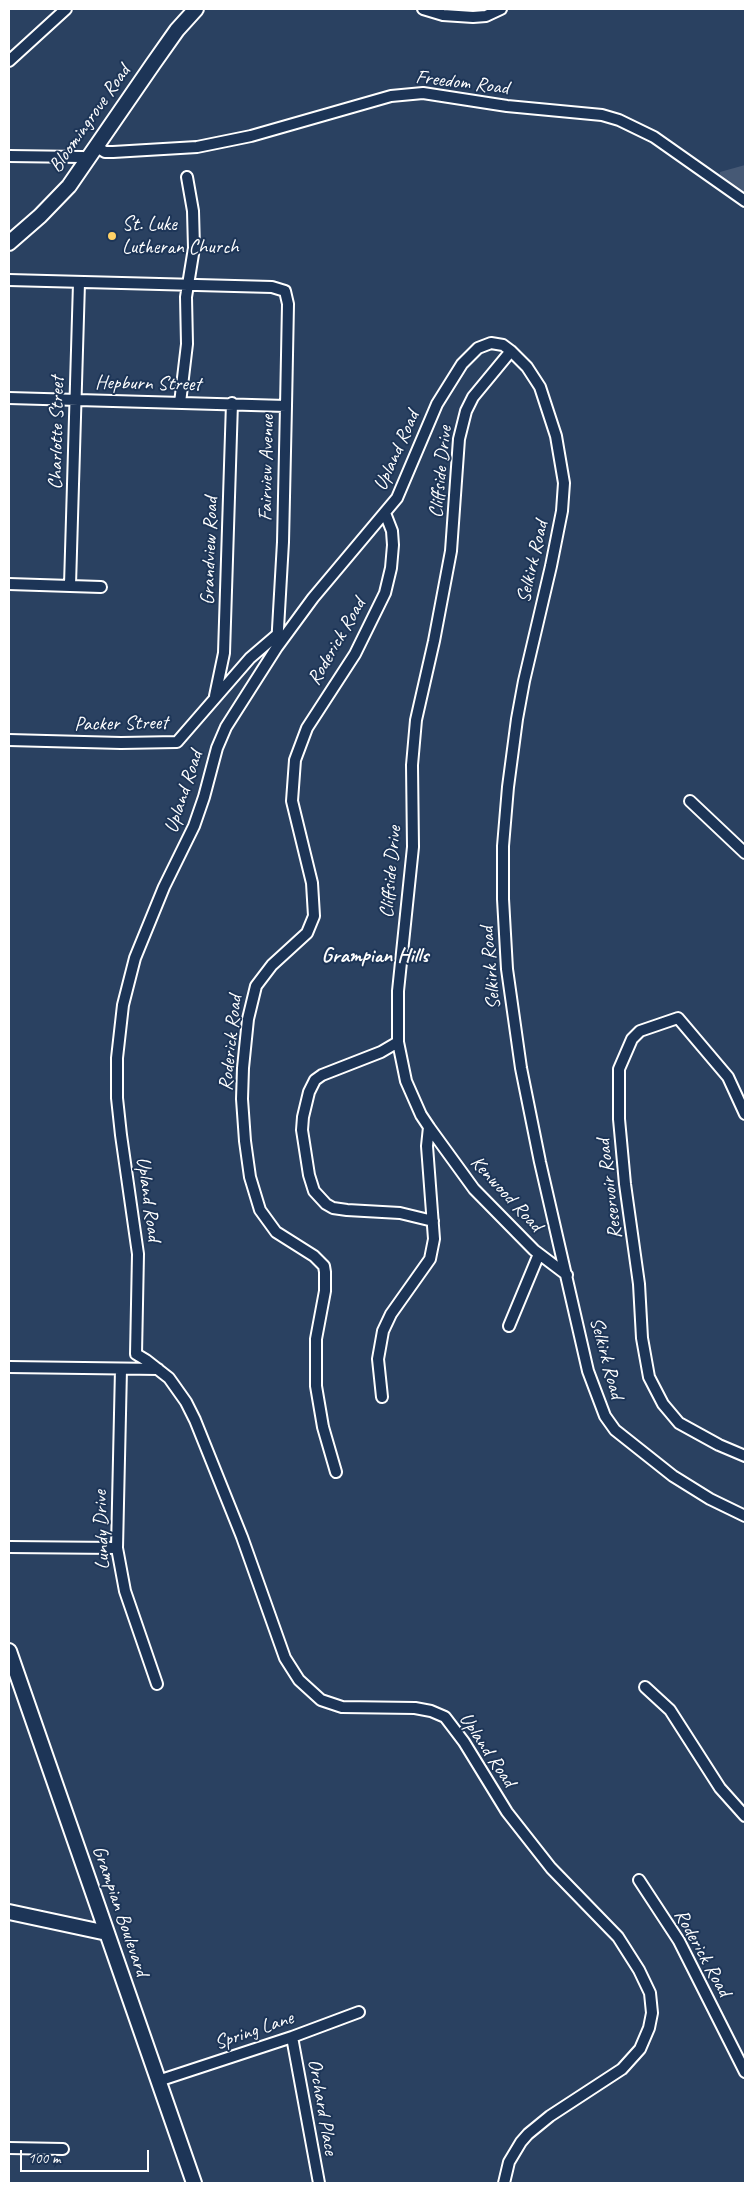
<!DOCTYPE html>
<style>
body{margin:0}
#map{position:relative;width:754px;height:2192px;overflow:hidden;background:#2a4161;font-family:Caveat,sans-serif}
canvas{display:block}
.frame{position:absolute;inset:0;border:10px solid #fff;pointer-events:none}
.scale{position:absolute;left:20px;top:2150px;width:129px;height:22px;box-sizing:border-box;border:2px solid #fff;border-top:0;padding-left:6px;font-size:15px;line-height:18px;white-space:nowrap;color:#fff;-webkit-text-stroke:4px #1d3557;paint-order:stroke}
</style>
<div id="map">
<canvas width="754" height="2192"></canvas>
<div class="frame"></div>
<div class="scale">100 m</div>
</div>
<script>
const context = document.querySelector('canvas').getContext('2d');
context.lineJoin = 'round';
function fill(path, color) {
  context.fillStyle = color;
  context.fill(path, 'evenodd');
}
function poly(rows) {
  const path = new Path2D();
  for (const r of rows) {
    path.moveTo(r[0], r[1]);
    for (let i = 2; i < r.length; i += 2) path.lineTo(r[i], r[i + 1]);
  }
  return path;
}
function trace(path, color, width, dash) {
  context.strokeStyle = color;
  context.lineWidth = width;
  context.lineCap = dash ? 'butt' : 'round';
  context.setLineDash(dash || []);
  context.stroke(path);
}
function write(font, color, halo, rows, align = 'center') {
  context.font = font + ' Caveat,sans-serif';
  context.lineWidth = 4;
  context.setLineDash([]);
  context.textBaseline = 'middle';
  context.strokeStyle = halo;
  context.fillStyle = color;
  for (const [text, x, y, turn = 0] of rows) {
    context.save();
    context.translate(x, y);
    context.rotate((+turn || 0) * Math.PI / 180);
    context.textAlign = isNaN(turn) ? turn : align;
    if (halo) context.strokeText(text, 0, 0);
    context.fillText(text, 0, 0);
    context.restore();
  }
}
const green = poly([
 [745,165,745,196,720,177,720,172]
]);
const street = poly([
 [423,9,443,15,473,17,486,16,501,9],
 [9,61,66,9],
 [97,147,105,152,113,152,197,147,251,136,391,96,423,93,507,106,602,115,619,120,654,137,745,201],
 [9,156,82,157,88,158],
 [9,280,272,287,285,291,288,304,286,406,283,542,277,646],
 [9,398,286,406],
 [180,403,187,344,186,297,194,248,193,211,187,177],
 [9,584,101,587],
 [70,585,79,283],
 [215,696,224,653,232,403],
 [9,740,121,743,177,742,250,658,278,634],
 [690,801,745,853],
 [745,1114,728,1077,678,1018,640,1031,632,1039,619,1069,619,1119,625,1184,639,1284,642,1338,649,1377,663,1404,679,1423,719,1445,745,1456],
 [429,1127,474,1189,534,1250,567,1275],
 [433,1221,400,1213,347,1210,333,1208,326,1204,314,1191,309,1175,302,1130,303,1117,309,1092,315,1080,322,1075,381,1052,398,1042,398,991,413,847,412,765,416,720,434,641,451,551,459,439,466,411,473,397,511,351],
 [509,1326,539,1254],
 [9,1367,158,1369],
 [121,1369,117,1548,125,1591,157,1684],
 [382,1397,378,1359,383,1331,391,1314,430,1259,434,1239,427,1146,429,1127,421,1115,406,1081,398,1042],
 [336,1472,323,1427,316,1386,316,1339,325,1291,325,1272,324,1266,314,1256,276,1232,260,1210,250,1177,245,1141,242,1099,243,1068,248,1019,256,986,272,965,307,933,314,916,312,883,292,801,295,760,307,728,355,654,385,593,391,568,393,545,392,531,385,513],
 [9,1547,117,1548],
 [645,1687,670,1710,720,1788,745,1816],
 [639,1880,679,1941,745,2072],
 [292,2037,319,2183],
 [158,2081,292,2037,359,2012],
 [9,2148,63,2149],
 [504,2183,509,2162,521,2142,528,2134,550,2116,622,2069,640,2049,649,2028,652,2013,650,1993,639,1970,618,1937,551,1868,507,1812,464,1742,445,1717,431,1711,415,1708,342,1707,321,1700,299,1680,285,1658,242,1537,195,1420,186,1402,169,1378,146,1360,136,1354,138,1254,121,1135,117,1098,117,1058,123,1005,135,958,164,887,194,826,204,797,217,748,226,727,277,647,313,598,397,498,437,404,462,364,478,348,491,343,503,345,511,351,527,367,540,387,556,436,564,483,562,511,551,566,524,681,517,719,508,787,503,846,503,899,507,969,521,1068,540,1162,588,1371,605,1416,615,1430,673,1476,710,1499,745,1516]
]);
const secondary = poly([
 [9,243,40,216,69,186,153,64,177,30,196,9],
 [9,1651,194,2183],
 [9,1912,107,1933]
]);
const markers = [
 [112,236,5,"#ffd166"]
];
const streetNames = [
 ["Freedom Road",462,83,7],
 ["Bloomingrove Road",90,119,-55],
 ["Hepburn Street",148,384,1],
 ["Charlotte Street",57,433,-89],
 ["Upland Road",397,451,-66],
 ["Fairview Avenue",267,468,-89],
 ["Cliffside Drive",441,472,-84],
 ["Grandview Road",210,551,-88],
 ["Selkirk Road",533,562,-77],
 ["Roderick Road",337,642,-60],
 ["Packer Street",121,724,-1],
 ["Upland Road",184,792,-72],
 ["Cliffside Drive",391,872,-85],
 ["Selkirk Road",491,968,-95],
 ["Roderick Road",231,1043,-84],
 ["Reservoir Road",610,1189,-97],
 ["Kenwood Road",506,1194,47],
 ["Upland Road",148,1199,82],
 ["Selkirk Road",606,1358,75],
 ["Lundy Drive",102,1530,-92],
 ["Upland Road",487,1750,56],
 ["Grampian Boulevard",120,1911,71],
 ["Roderick Road",702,1953,61],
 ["Spring Lane",254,2031,-19],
 ["Orchard Place",322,2107,80]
];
const poiNames = [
 ["St. Luke",122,225],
 ["Lutheran Church",122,248]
];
const neighbourhoodNames = [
 ["Grampian Hills",375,956]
];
fill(green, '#465975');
trace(street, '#fff', 14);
trace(secondary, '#fff', 18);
trace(street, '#1d3557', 10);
trace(secondary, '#1d3557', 14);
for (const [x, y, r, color] of markers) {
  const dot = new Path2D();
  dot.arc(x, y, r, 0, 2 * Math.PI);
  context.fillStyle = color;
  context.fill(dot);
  trace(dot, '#1d3557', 2);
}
write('20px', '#fff', '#1d3557', streetNames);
write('20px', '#fff', '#1d3557', poiNames, 'left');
write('bold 21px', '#fff', '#1d3557', neighbourhoodNames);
</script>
